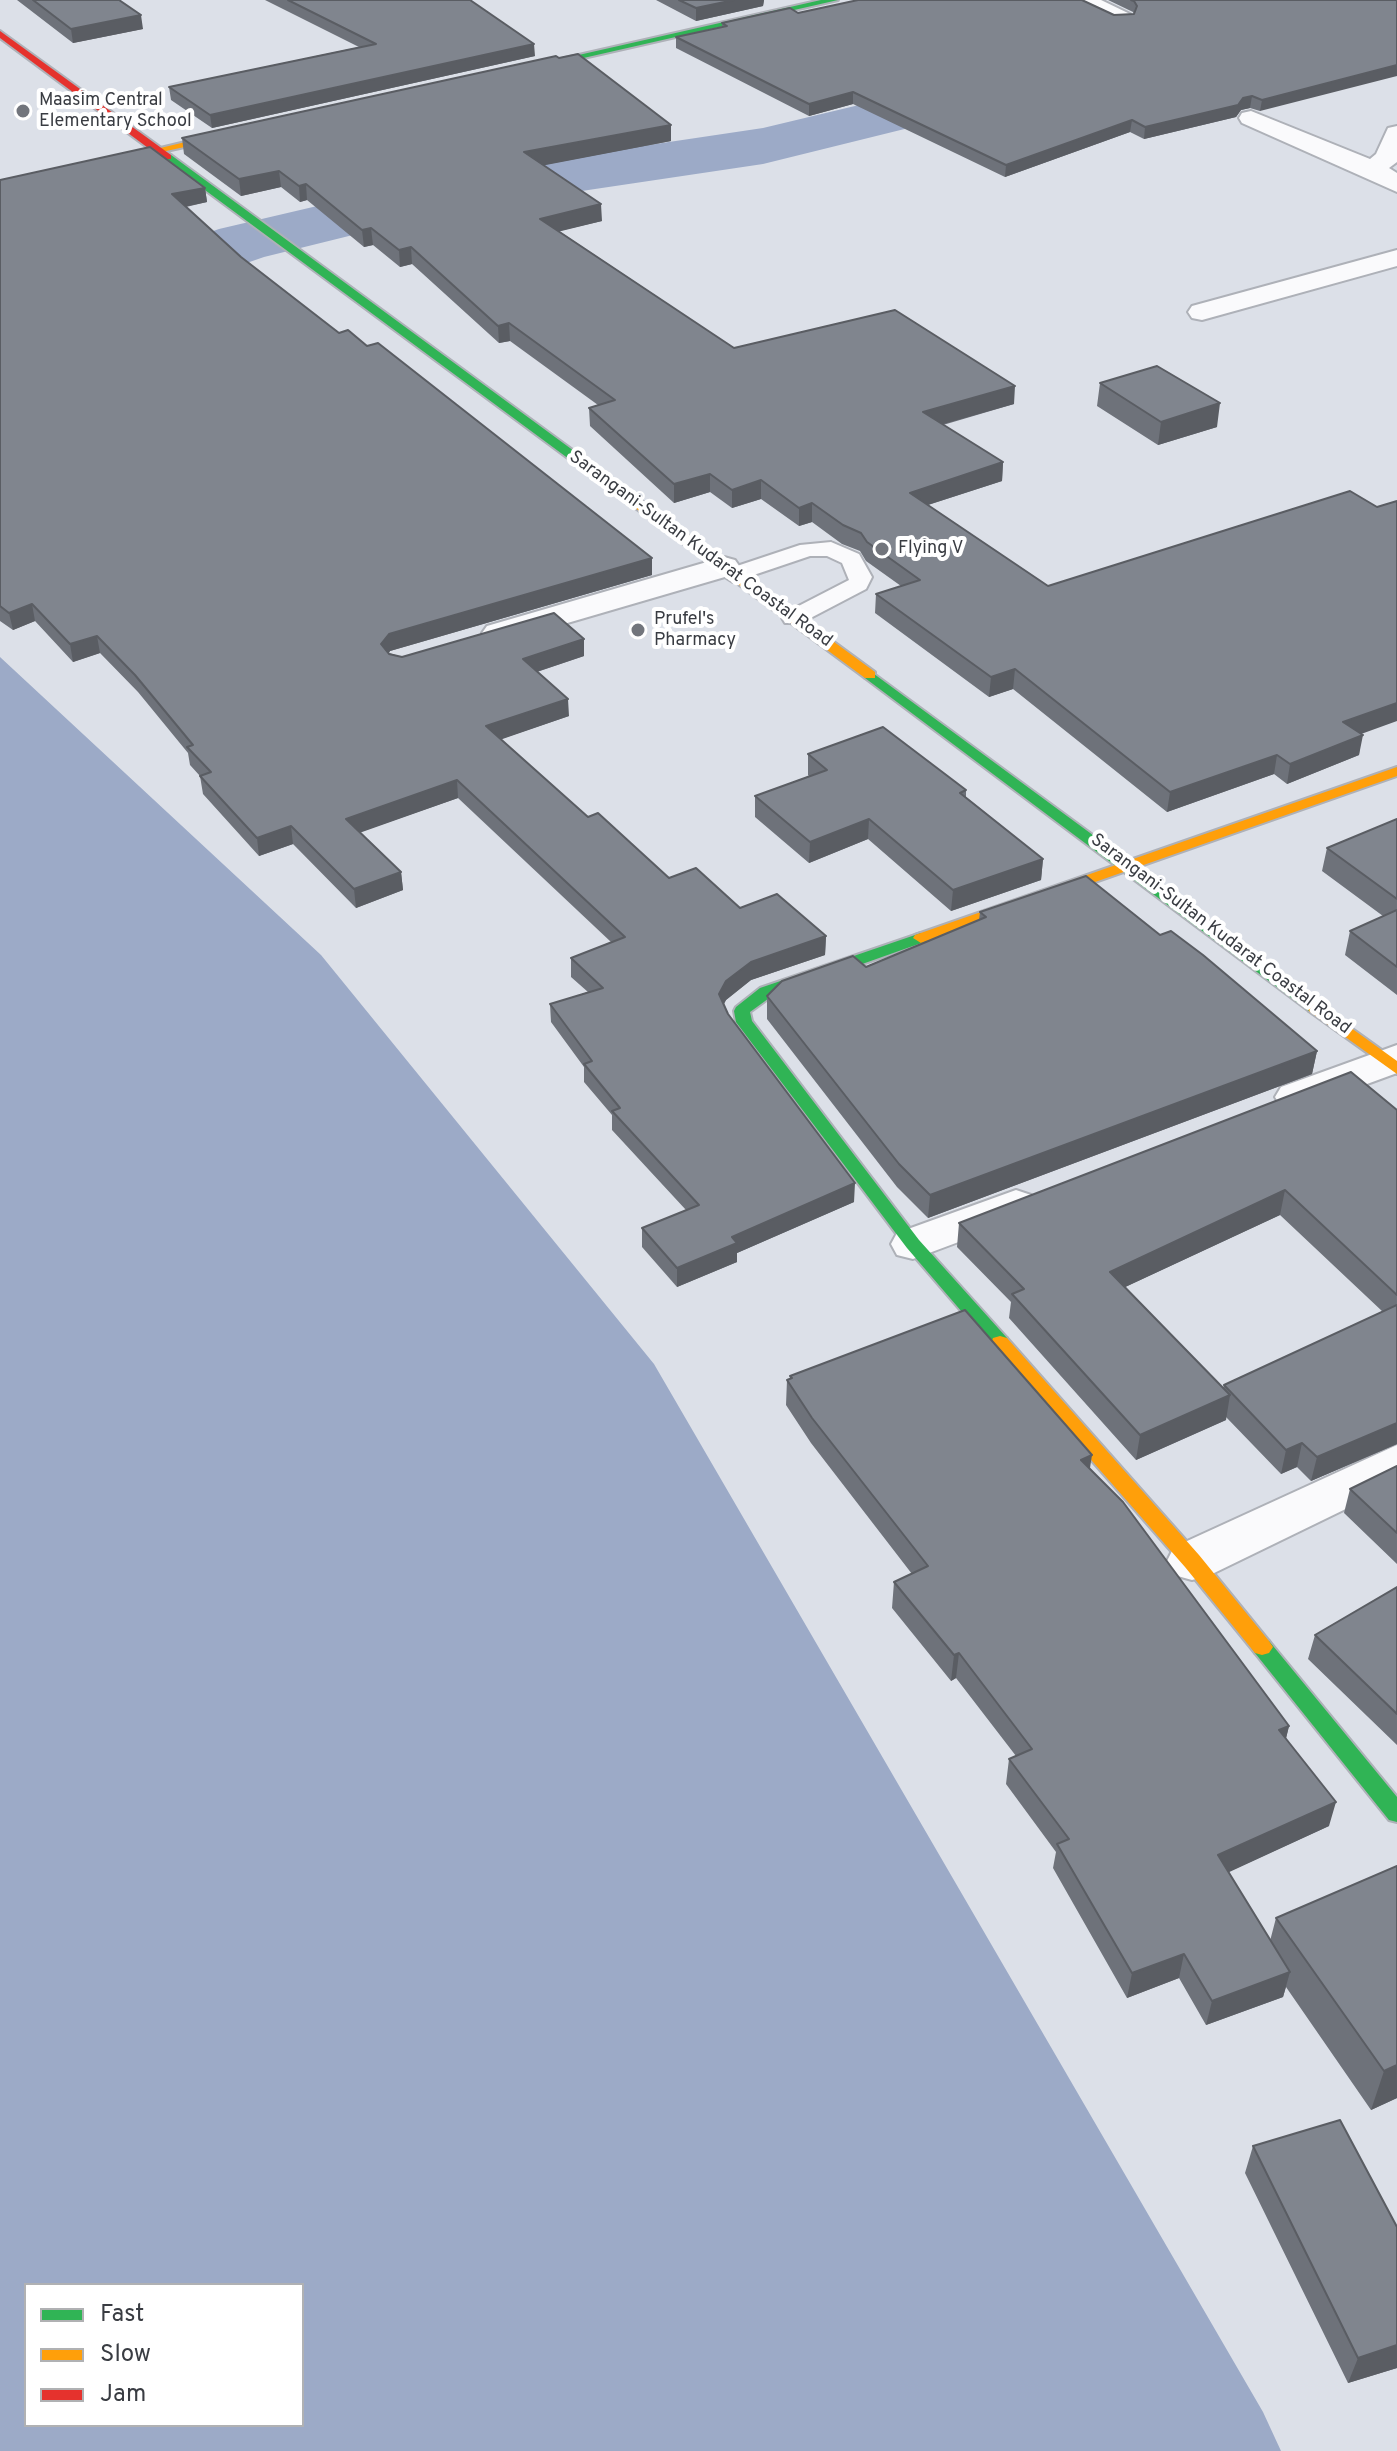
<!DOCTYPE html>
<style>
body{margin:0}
#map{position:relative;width:1397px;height:2451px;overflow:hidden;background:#dce0e8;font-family:Overpass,sans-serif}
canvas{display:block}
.legend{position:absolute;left:24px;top:2283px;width:280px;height:144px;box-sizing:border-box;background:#fff;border:2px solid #b0b1b3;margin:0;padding:10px 14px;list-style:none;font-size:24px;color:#393c42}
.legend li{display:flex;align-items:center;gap:16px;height:40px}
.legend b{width:40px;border:2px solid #b0b1b3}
</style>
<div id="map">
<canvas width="1397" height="2451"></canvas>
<ul class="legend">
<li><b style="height:10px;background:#30b455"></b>Fast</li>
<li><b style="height:10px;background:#ff9f0a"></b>Slow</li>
<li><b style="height:10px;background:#e5322d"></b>Jam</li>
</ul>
</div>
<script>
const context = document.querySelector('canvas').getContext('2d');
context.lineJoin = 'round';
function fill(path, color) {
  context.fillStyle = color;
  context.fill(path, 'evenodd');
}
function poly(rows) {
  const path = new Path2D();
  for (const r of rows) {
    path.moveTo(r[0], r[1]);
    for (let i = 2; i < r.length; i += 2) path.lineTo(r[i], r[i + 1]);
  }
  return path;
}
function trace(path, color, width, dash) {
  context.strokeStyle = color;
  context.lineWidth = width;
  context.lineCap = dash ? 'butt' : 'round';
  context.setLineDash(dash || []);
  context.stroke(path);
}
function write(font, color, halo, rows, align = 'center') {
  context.font = font + ' Overpass,sans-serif';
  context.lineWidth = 8;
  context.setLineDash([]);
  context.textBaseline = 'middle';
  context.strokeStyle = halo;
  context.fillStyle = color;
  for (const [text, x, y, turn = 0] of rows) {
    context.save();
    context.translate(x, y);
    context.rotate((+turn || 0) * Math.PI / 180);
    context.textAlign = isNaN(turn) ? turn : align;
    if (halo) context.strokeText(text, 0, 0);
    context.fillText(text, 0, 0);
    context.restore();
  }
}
const water = poly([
 [0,657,321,955,654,1364,1263,2412,1281,2451,0,2451],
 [26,2285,302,2285,302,2425,26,2425]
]);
const river = poly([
 [1022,66,1042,71,1050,83,1042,95,763,164,454,210,264,257,0,348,0,305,219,229,454,174,763,128,1022,66]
]);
const lane = poly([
 [831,542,859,554,872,577,866,589,801,623,785,623,782,618,785,613,849,580,842,563,827,556,810,556,733,582,722,575,725,570,800,545,831,542]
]);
const street = poly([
 [1072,0,1101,0,1130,14,1133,19,1130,24,1114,24,1075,5,1072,0],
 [1251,111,1370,159,1376,154,1388,128,1397,126,1397,162,1389,168,1397,173,1397,192,1242,123,1239,118,1242,113,1251,111],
 [1397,250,1397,266,1202,320,1192,318,1188,312,1192,306,1397,250],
 [724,557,735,560,740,567,735,574,499,643,487,640,482,633,487,626,724,557],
 [1397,1045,1397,1073,1296,1110,1281,1107,1275,1097,1281,1087,1397,1045],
 [1016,1190,1031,1195,1038,1205,1031,1215,913,1259,897,1255,891,1244,897,1233,1016,1190],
 [1397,1445,1397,1484,1210,1575,1192,1580,1174,1575,1167,1561,1174,1547,1397,1445]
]);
const fast = poly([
 [821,0,838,0,522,72,517,69,821,0],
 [163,155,171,155,623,487,623,493,615,493,163,159,163,155],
 [870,671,1321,1003,1323,1007,1321,1011,1309,1011,865,678,863,675,870,671],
 [921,933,929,938,927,941,772,996,750,1012,752,1021,919,1240,1007,1338,1009,1343,1007,1348,1000,1350,993,1348,907,1248,736,1022,734,1011,736,1007,760,988,921,933],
 [1262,1639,1269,1641,1397,1797,1397,1822,1389,1820,1255,1653,1251,1647,1255,1641,1262,1639]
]);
const slow = poly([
 [240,129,245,132,244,134,157,153,152,150,240,129],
 [615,487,623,487,875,672,875,678,865,678,615,493,615,487],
 [1397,767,1397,776,927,941,921,943,913,938,915,935,1397,767],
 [1315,1002,1397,1061,1397,1074,1309,1011,1307,1007,1315,1002],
 [1000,1336,1007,1338,1199,1555,1269,1641,1273,1647,1269,1653,1262,1655,1255,1653,1185,1567,993,1348,991,1343,993,1338,1000,1336]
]);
const jam = poly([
 [0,31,171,155,171,159,163,159,0,38,0,31]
]);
const wall = poly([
 [17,0,119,0,143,29,73,43],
 [265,0,470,0,535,56,212,128,171,100,169,87,359,47],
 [656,0,764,0,763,6,696,21],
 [1108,0,1397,0,1260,111,1250,108,1241,110,1236,117,1144,139,1130,132,1005,177,853,104,809,116,676,48,676,37,722,27,722,23,798,13,1114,15,1134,14,1133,12],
 [671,125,671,141,543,165,602,221,559,231,734,348,1014,404,943,425,1003,462,1002,481,928,505,1048,586,1361,734,1359,755,1287,784,1274,774,1167,812,1013,689,989,697,875,613,876,594,901,586,866,561,860,551,842,544,812,522,799,526,761,499,732,508,710,492,674,503,590,426,589,408,598,405,510,341,499,343,412,264,400,267,373,245,364,247,307,200,300,202,281,187,241,196,184,154,182,138],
 [0,180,205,188,207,202,186,207,241,257,339,333,367,346,652,558,652,575,390,651,389,653,402,657,584,656,537,672,569,716,501,739,588,817,669,878,740,908,826,936,825,955,751,980,726,1000,724,1004,728,1014,854,1202,737,1253,737,1262,677,1287,642,1247,642,1228,686,1210,612,1130,612,1115,584,1082,584,1067,551,1022,550,1004,588,992,571,977,571,958,611,942,458,798,360,832,401,872,403,890,356,908,293,844,259,856,203,794,200,776,190,765,188,753,138,692,100,653,73,662,35,621,13,630,0,621],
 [1100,383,1217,427,1158,445,1097,406],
 [808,754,966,790,966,797,1043,859,1041,880,951,911,868,839,809,863,755,817,755,796,809,776,808,775],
 [1397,819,1397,995,1345,955,1350,931,1383,916,1322,871,1327,848],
 [980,912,1160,935,1317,1051,1312,1074,928,1218,897,1187,767,1019,767,996,866,967,979,920],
 [1397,1110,1397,1444,1311,1481,1297,1467,1281,1474,1226,1417,1226,1420,1136,1460,1009,1318,1011,1302,957,1247,959,1223],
 [1280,1215,1383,1312,1224,1385,1223,1388,1125,1287],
 [790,1376,1090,1469,1289,1726,1286,1738,1329,1826,1228,1872,1270,1941,1276,1918,1397,1866,1397,2098,1371,2110,1286,1987,1283,1997,1206,2025,1179,1978,1127,1998,1053,1868,1056,1852,1006,1784,1009,1759,1016,1756,956,1678,951,1681,892,1608,894,1582,912,1574,811,1443,786,1405,787,1380,790,1379],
 [1397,1466,1397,1564,1344,1513,1350,1489],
 [1397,1587,1397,1745,1308,1659,1315,1635],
 [1253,2146,1397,2368,1348,2383,1245,2173]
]);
const shadedWall = poly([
 [734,0,764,0,763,6,696,21,696,8],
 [141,15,143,29,73,43,71,29],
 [534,44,535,56,212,128,210,115],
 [1397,65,1397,76,1260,111,1262,100],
 [853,92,853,104,809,116,809,104],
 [1252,96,1250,108,1241,110,1236,117,1144,139,1145,127],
 [1132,120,1130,132,1005,177,1006,165],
 [671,125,671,141,525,169,524,152],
 [279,171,281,187,241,196,239,179],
 [306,184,307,200,300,202,299,186],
 [205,188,207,202,174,209,172,194],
 [601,204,602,221,541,236,540,219],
 [371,228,373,245,364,247,362,230],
 [411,247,412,264,400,267,399,250],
 [509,323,510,341,499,343,498,326],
 [1015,386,1014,404,922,430,923,412],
 [1220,403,1217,427,1158,445,1161,422],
 [1003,462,1002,481,909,511,910,493],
 [710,474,710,492,674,503,674,484],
 [761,480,761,499,732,508,732,490],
 [812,503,812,522,799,526,799,508],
 [652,558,652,575,390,651,383,661,381,644,389,634],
 [32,604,35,621,13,630,9,613],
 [97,636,100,653,73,662,70,644],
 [584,639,584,656,524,676,523,659],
 [1015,669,1013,689,989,697,991,677],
 [568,699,569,716,488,744,486,726],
 [1397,703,1397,721,1339,742,1343,722],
 [1363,735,1359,755,1287,784,1290,764],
 [1277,755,1274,774,1167,812,1170,792],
 [457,780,458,798,348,837,346,819],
 [869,819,868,839,809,863,810,842],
 [291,826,293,844,259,856,257,838],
 [1043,859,1041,880,951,911,953,890],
 [401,872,403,890,356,908,354,889],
 [826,936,825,955,751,980,726,1000,719,1012,719,994,726,981,751,962],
 [1317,1051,1312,1074,928,1218,930,1195],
 [855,1183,854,1202,737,1253,737,1262,677,1287,677,1268,732,1237],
 [1285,1190,1280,1215,1106,1296,1110,1272],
 [1230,1395,1226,1420,1136,1460,1140,1435],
 [1397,1423,1397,1444,1311,1481,1317,1457],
 [1302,1443,1297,1467,1281,1474,1286,1450],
 [1092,1455,1088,1481,1081,1460],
 [959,1653,956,1678,951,1681,954,1655],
 [1289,1726,1283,1751,1279,1730],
 [1336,1802,1329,1826,1212,1880,1218,1855],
 [1184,1954,1179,1978,1127,1998,1132,1973],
 [1290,1972,1283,1997,1206,2025,1212,2001],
 [1397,2065,1397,2098,1371,2110,1384,2071],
 [1397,2345,1397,2368,1348,2383,1358,2358]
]);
const building = poly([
 [33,0,119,0,141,15,71,29,33,0],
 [288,0,470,0,534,44,210,115,169,87,376,44,288,0],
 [679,0,734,0,696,8,679,0],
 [858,0,1082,0,1114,15,1134,14,1137,6,1134,1,1131,0,1397,0,1397,65,1262,100,1252,96,1243,98,1238,105,1145,127,1132,120,1006,165,853,92,809,104,676,37,727,26,722,23,790,8,798,13,858,0],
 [578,54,671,125,524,152,601,204,540,219,734,348,895,310,1015,386,923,412,1003,462,910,493,1048,586,1350,491,1377,507,1397,501,1397,703,1343,722,1363,735,1290,764,1277,755,1170,792,1015,669,991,677,876,594,920,580,867,542,861,533,843,525,812,503,799,508,761,480,732,490,710,474,674,484,589,408,615,400,509,323,498,326,411,247,399,250,371,228,362,230,306,184,299,186,279,171,239,179,182,138,556,56,559,58,578,54],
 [150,147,205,188,172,194,241,257,339,333,348,330,367,346,378,343,652,558,389,634,381,644,389,654,402,657,554,613,584,639,523,659,568,699,486,726,588,817,598,813,669,878,696,868,740,908,777,894,826,936,751,962,726,981,719,994,728,1014,855,1183,732,1237,737,1243,677,1268,642,1228,699,1205,612,1111,620,1108,584,1064,592,1061,550,1004,603,988,571,958,625,937,457,780,346,819,401,872,354,889,291,826,257,838,200,776,211,772,187,747,193,745,135,675,97,636,70,644,32,604,9,613,0,606,0,180,150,147],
 [1157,366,1220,403,1161,422,1100,383,1157,366],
 [883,727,966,790,960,793,1043,859,953,890,869,819,810,842,755,796,827,770,808,754,883,727],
 [1397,819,1397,899,1327,848,1397,819],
 [1086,876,1160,935,1171,931,1203,955,1317,1051,930,1195,899,1164,767,996,782,981,853,956,866,967,986,917,980,912,1086,876],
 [1397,910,1397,967,1350,931,1397,910],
 [1351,1072,1397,1110,1397,1295,1285,1190,1110,1272,1230,1395,1140,1435,1012,1294,1024,1289,959,1223,1351,1072],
 [1397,1305,1397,1423,1317,1457,1302,1443,1286,1450,1224,1385,1397,1305],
 [965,1310,1092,1455,1081,1460,1123,1502,1289,1726,1279,1730,1336,1802,1218,1855,1290,1972,1212,2001,1184,1954,1132,1973,1057,1844,1069,1839,1009,1759,1032,1749,959,1653,954,1655,894,1582,928,1566,812,1418,787,1380,792,1378,790,1376,965,1310],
 [1397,1466,1397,1533,1350,1489,1397,1466],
 [1397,1587,1397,1714,1315,1635,1397,1587],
 [1397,1866,1397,2065,1384,2071,1276,1918,1397,1866],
 [1340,2120,1397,2227,1397,2345,1358,2358,1253,2146,1340,2120]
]);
const markers = [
 [23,111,8,"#72757c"],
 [882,549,8,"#72757c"],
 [638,630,8,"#72757c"]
];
const farPoinames = [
 ["Maasim Central",39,101],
 ["Elementary School",39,122],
 ["Flying V",898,549],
 ["Prufel's",654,620],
 ["Pharmacy",654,641]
];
const farStreetnames = [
 ["Sarangani-Sultan Kudarat Coastal Road",700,550,36],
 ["Sarangani-Sultan Kudarat Coastal Road",1220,935,37]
];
fill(water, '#9caac7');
fill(river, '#9caac7');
trace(lane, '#aeb1b8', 4);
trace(street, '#aeb1b8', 4);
trace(fast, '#aeb1b8', 4);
trace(slow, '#aeb1b8', 4);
trace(jam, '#aeb1b8', 4);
fill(lane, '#fafafc');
fill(street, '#fafafc');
fill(fast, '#30b455');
fill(slow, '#ff9f0a');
fill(jam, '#e5322d');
fill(wall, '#6e727a');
fill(shadedWall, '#5a5d63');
fill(building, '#80858e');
trace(building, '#5a5d63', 2);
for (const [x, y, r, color] of markers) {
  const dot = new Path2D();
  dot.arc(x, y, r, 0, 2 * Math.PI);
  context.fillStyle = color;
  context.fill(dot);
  trace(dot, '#fff', 3);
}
write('18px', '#393c42', '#fff', farPoinames, 'left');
write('18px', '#393c42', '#fff', farStreetnames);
</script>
